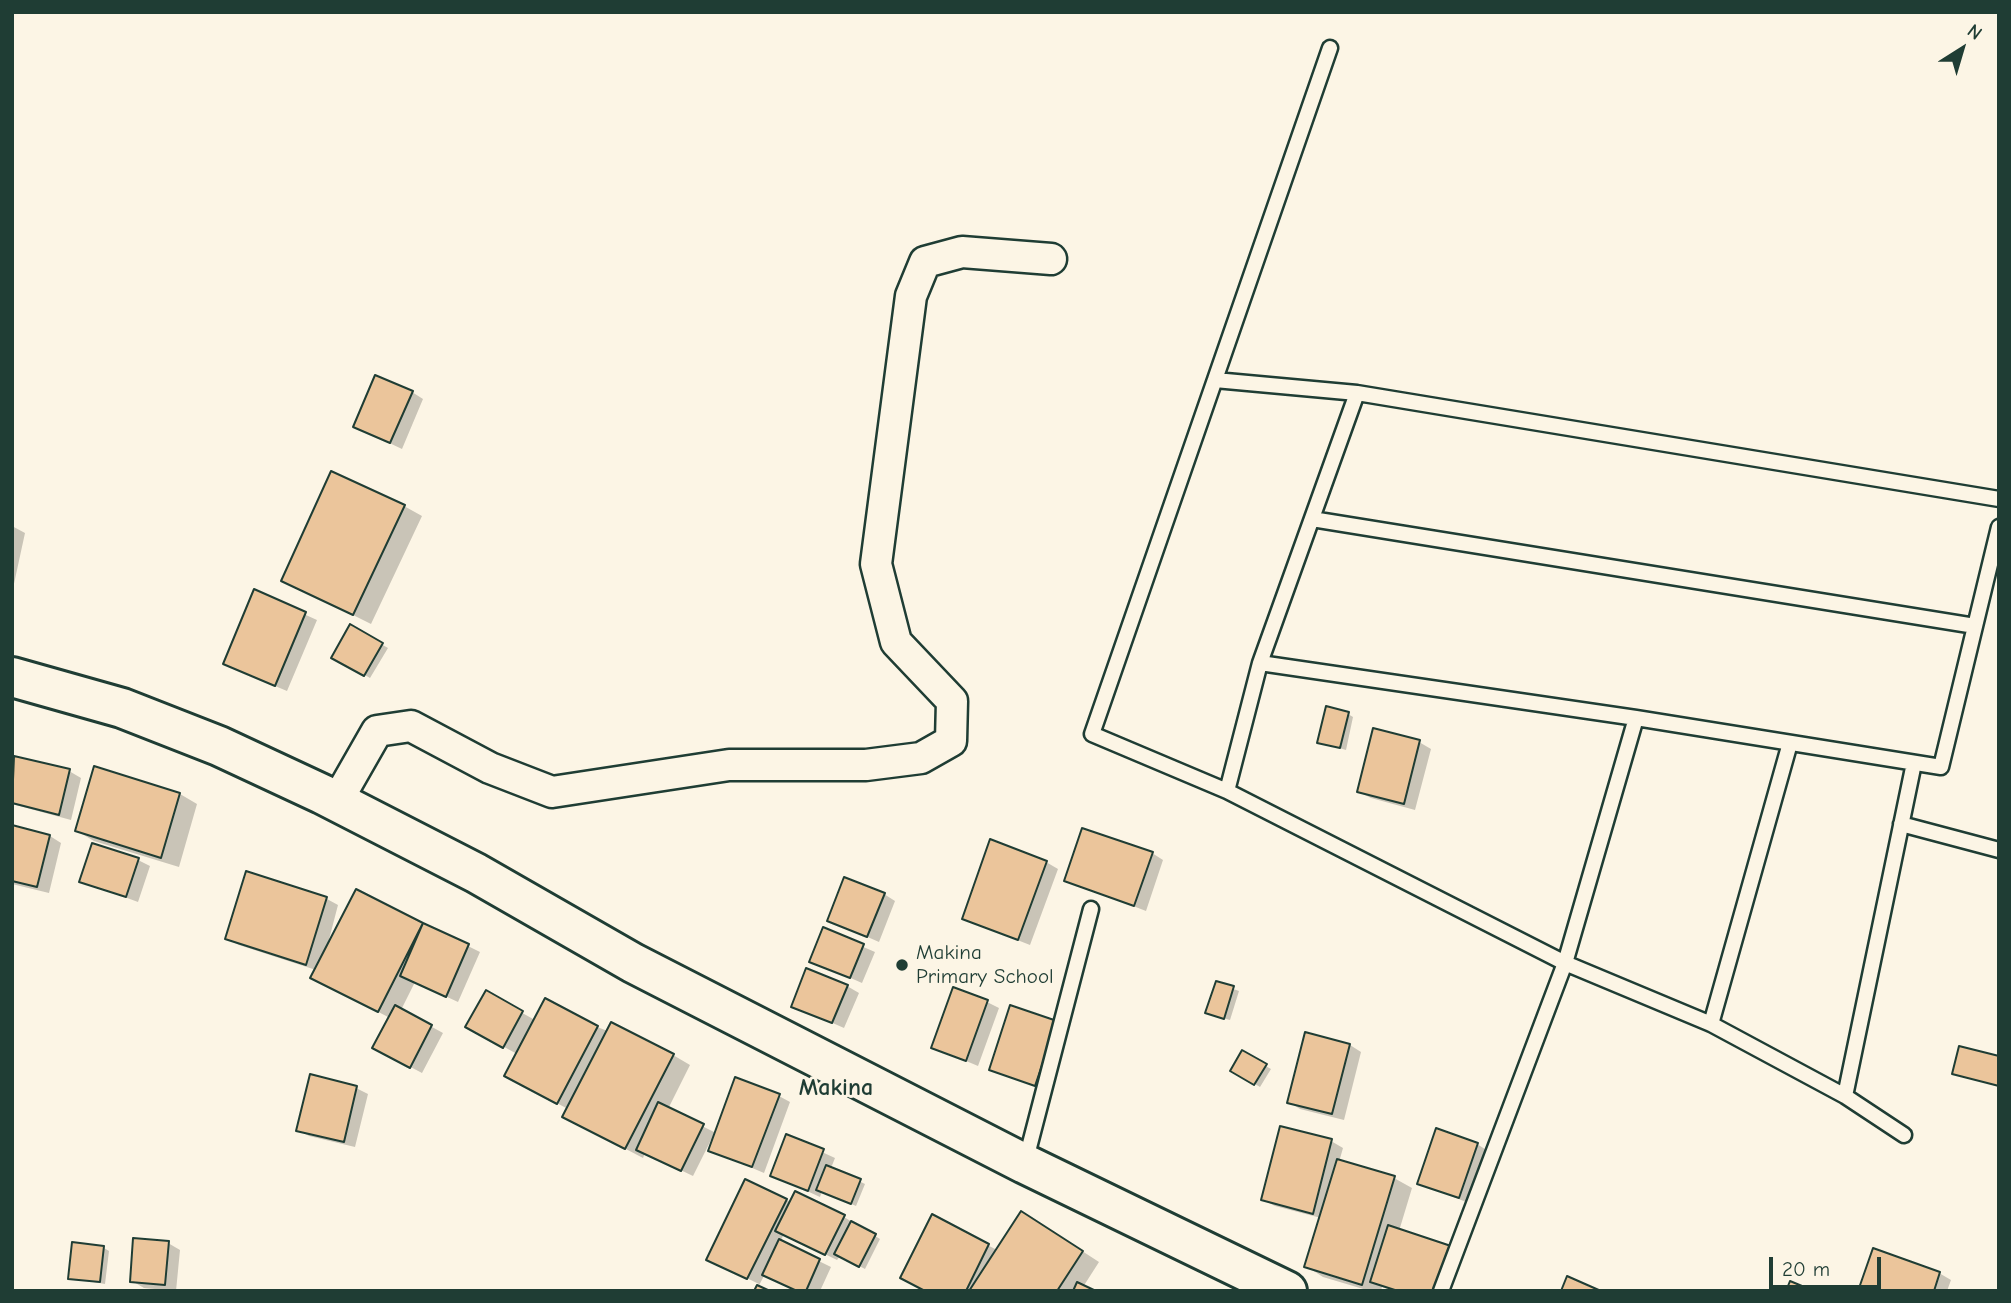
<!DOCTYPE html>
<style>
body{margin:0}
#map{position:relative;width:2011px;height:1303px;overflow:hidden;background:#fcf5e5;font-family:"Comic Neue",sans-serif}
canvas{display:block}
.frame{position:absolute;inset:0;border:14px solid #1f3d34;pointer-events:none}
.north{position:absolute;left:1927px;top:14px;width:70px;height:70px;-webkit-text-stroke:5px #fcf5e5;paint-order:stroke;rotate:37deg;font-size:19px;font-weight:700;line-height:28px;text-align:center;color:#1f3d34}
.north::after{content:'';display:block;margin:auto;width:24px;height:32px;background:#1f3d34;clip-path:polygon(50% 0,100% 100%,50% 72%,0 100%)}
.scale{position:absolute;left:1769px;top:1257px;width:112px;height:32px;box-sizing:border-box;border:4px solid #1f3d34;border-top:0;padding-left:9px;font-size:21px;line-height:24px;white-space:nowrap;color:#1f3d34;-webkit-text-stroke:5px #fcf5e5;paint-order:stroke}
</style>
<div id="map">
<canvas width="2011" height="1303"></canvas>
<div class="frame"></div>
<div class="north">N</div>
<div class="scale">20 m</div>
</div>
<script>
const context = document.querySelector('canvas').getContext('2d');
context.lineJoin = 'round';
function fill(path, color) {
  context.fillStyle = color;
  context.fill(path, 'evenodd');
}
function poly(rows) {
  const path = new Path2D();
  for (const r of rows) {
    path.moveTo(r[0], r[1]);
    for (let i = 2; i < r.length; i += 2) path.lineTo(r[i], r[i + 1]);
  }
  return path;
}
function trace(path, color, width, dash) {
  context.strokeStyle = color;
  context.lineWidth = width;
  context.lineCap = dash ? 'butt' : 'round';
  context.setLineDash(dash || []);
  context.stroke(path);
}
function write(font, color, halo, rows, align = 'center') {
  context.font = font + ' "Comic Neue",sans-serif';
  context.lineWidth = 6;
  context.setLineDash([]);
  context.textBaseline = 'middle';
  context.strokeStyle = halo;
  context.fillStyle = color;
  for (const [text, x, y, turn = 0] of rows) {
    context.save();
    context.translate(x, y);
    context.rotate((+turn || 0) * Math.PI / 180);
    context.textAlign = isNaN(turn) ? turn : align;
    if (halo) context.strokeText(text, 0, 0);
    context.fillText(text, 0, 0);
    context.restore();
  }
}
const shadow = poly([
 [412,392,423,399,402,449,366,432],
 [404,506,422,516,371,624,283,580],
 [12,526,25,533,12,593],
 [255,592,317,620,287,691,237,670],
 [351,627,388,648,370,678,334,657],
 [1348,714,1353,717,1346,750,1319,742],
 [1419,742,1431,749,1415,810,1371,798,1359,792],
 [16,758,69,771,81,778,71,820,12,804],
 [95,768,180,794,197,804,179,867,94,841,77,831],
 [12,827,50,836,61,843,49,893,12,884],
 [1152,853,1163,860,1146,911,1066,880],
 [138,860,150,866,138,902,81,881],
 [1046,862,1058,869,1030,945,964,919],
 [247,874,327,899,338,905,326,951,357,891,480,952,458,1002,415,982,401,1010,443,1033,422,1073,386,1054,390,1018,330,987,316,970,239,945,227,939],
 [884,894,895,901,879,942,829,920],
 [824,930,875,952,862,983,812,961],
 [1217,983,1239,991,1230,1020,1213,1015],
 [847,986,859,993,844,1028,794,1006],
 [486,993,535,1020,597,1027,673,1055,690,1065,668,1109,716,1133,779,1096,790,1102,764,1173,710,1150,713,1141,711,1140,693,1176,645,1153,643,1158,582,1126,568,1109,517,1082,517,1054,468,1027],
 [987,1002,999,1008,978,1066,933,1047],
 [1056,1023,1068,1030,1047,1091,991,1069],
 [1306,1034,1350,1045,1361,1052,1344,1120,1300,1109,1289,1102],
 [1242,1053,1271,1069,1260,1087,1232,1070],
 [1999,1058,1999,1087,1954,1073],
 [356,1088,368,1094,355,1147,309,1136,298,1130],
 [787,1136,835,1158,831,1168,865,1184,856,1206,822,1191,820,1197,772,1175],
 [1331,1141,1343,1148,1339,1162,1394,1178,1412,1188,1399,1231,1462,1254,1450,1291,1393,1291,1382,1287,1381,1291,1370,1291,1323,1277,1306,1266,1321,1218,1275,1206,1263,1200],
 [1477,1144,1488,1151,1471,1204,1419,1183],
 [786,1200,844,1217,880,1239,865,1269,840,1256,837,1260,784,1234,780,1242,831,1267,820,1291,797,1291,765,1274,756,1291,759,1284,720,1265],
 [933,1217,997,1250,1039,1223,1099,1262,1083,1287,1092,1291,927,1291],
 [168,1243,180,1250,176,1291,144,1288,132,1281],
 [104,1248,109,1251,105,1284,70,1278],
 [1939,1273,1951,1280,1947,1291,1860,1291]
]);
const building = poly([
 [375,375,413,391,390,443,353,427,375,375],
 [331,471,405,505,353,615,281,581,331,471],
 [254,589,306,612,275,686,223,664,254,589],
 [350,624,383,643,364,676,331,658,350,624],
 [1326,706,1349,712,1340,748,1317,743,1326,706],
 [1373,728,1420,740,1404,804,1357,792,1373,728],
 [14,756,70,769,59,815,12,803,14,756],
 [94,766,180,793,161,858,75,831,94,766],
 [12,825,50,835,37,887,12,881,12,825],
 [1082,828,1153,852,1134,906,1064,881,1082,828],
 [990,839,1047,861,1018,940,962,919,990,839],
 [92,843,139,858,126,897,79,882,92,843],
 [246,871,327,897,306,965,225,939,246,871],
 [844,877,885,893,867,937,827,921,844,877],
 [356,889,423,923,378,1012,310,978,356,889],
 [423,923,469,944,446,997,400,976,423,923],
 [823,927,864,944,850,978,809,962,823,927],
 [806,968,848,985,832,1023,791,1007,806,968],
 [1216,981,1234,986,1224,1019,1205,1013,1216,981],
 [953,987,988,1000,966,1061,931,1048,953,987],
 [486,990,523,1011,503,1048,465,1027,486,990],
 [545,998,598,1026,557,1104,504,1076,545,998],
 [395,1005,432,1025,410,1068,372,1048,395,1005],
 [1010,1005,1057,1021,1035,1086,989,1070,1010,1005],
 [611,1022,674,1054,625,1149,562,1117,611,1022],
 [1305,1032,1350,1044,1332,1114,1287,1103,1305,1032],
 [1959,1046,1999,1056,1999,1086,1952,1074,1959,1046],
 [1242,1050,1267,1064,1254,1085,1230,1071,1242,1050],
 [310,1074,357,1086,344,1142,296,1131,310,1074],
 [735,1077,780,1094,752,1167,708,1151,735,1077],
 [658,1102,704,1124,681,1171,636,1150,658,1102],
 [1280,1126,1332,1139,1313,1214,1261,1200,1280,1126],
 [1436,1128,1478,1143,1459,1198,1417,1184,1436,1128],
 [786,1134,824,1149,808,1191,770,1176,786,1134],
 [1337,1159,1395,1176,1362,1285,1304,1267,1337,1159],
 [826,1165,861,1179,851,1204,816,1190,826,1165],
 [745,1179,787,1199,747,1279,706,1260,745,1179],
 [795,1191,845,1215,825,1255,775,1231,795,1191],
 [1021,1211,1083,1251,1057,1291,969,1291,1021,1211],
 [932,1214,989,1244,966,1291,925,1291,900,1278,932,1214],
 [851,1221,876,1234,859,1267,834,1254,851,1221],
 [1388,1225,1451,1246,1436,1291,1398,1291,1370,1282,1388,1225],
 [133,1238,169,1241,165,1285,130,1282,133,1238],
 [779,1239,820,1259,806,1291,797,1291,762,1275,779,1239],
 [72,1242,104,1246,100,1282,68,1279,72,1242],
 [1873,1248,1940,1272,1934,1291,1858,1291,1873,1248],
 [1567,1276,1601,1291,1561,1291,1567,1276],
 [1790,1281,1814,1291,1786,1291,1790,1281],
 [1077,1282,1096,1291,1073,1291,1077,1282],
 [757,1285,770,1291,754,1291,757,1285]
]);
const lane = poly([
 [1215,380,1357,393],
 [1999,499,1357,393,1260,663,1636,718,1941,767,1999,527],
 [1312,519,1975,626],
 [1260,663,1227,791,1565,963,1711,1024,1845,1096,1914,763],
 [1227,791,1092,734,1330,48],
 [1901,824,1999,850],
 [1711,1024,1790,743],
 [1845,1096,1904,1135],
 [1025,1163,1091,909],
 [1441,1291,1565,963,1636,718]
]);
const street = poly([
 [337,801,377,731,411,726,490,768,552,792,729,765,866,765,921,758,951,741,952,701,896,642,876,564,911,296,925,262,962,252,1051,259]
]);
const secondary = poly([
 [12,677,122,708,219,746,322,794,476,873,633,963,1025,1164,1287,1291]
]);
const markers = [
 [902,965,7,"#1f3d34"]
];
const poiNames = [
 ["Makina",916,953],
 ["Primary School",916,977]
];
const quarterNames = [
 ["Makina",836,1088]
];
fill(shadow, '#0003');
fill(building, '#ebc59b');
trace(building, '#1f3d34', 2);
trace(lane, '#1f3d34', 19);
trace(street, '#1f3d34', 35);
trace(secondary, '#1f3d34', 44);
trace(lane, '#fcf5e5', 14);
trace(street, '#fcf5e5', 30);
trace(secondary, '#fcf5e5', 38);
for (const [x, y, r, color] of markers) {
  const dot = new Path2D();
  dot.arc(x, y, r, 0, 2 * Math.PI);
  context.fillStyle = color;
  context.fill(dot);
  trace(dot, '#fcf5e5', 2.5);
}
write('21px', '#1f3d34', '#fcf5e5', poiNames, 'left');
write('bold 24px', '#1f3d34', '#fcf5e5', quarterNames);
</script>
